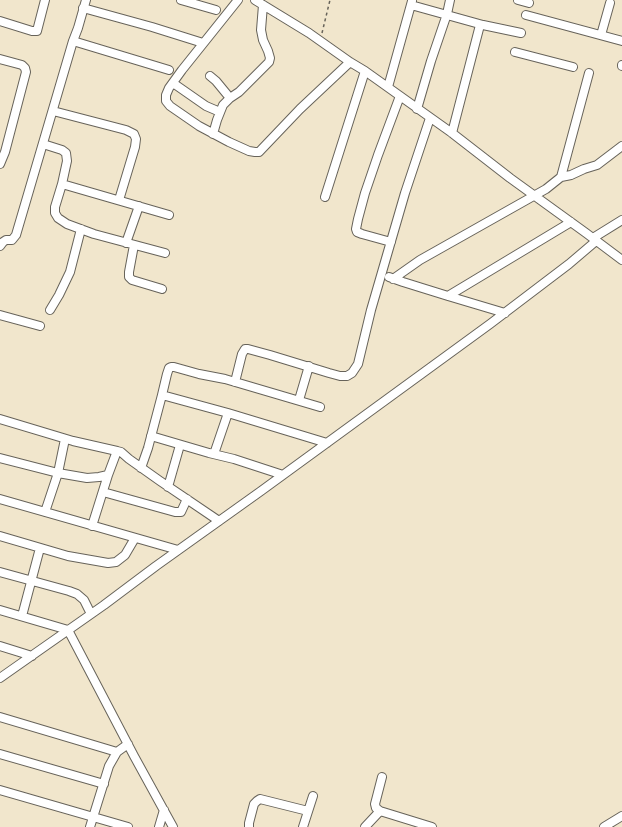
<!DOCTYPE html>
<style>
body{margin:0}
canvas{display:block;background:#f1e6cc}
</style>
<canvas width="622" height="827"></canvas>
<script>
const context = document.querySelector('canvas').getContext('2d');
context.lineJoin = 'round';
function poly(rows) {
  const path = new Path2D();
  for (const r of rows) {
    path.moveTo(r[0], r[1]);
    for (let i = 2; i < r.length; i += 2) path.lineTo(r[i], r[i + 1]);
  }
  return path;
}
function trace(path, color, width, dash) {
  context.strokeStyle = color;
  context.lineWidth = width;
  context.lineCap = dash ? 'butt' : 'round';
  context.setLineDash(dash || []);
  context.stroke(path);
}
const path = poly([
 [322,33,330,0]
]);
const minor = poly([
 [181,0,216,10],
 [238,0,182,70,169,88,166,95,166,101,170,106,199,126,229,142,249,151,255,152,259,152,300,109,350,62],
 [255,0,309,33,350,62,365,71,452,133,510,178,586,233,622,260],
 [518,0,529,3],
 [411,5,483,25,521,33],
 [83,8,152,27,203,43],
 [526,15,622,41],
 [0,21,32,31,37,31,45,0],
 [601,35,610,3],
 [73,41,78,28,86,0],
 [515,52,573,67],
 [0,59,22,65,25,68,26,72,5,152,0,164],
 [622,66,622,65],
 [210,76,216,81,230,98],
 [173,83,206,106,220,112],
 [388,87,412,1],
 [417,109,431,61,447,14,450,0],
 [53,111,126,130,134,134,136,139,135,147,119,200],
 [452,133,480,25],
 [213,134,217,120,223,105,230,98,239,92,269,62,270,58,268,51,263,40,261,30,263,5],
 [43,144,62,150,66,153,67,161,62,184,169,215],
 [561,177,571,175,584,169,597,165,622,146],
 [62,184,55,207,55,213,58,218,67,224,94,234,165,253],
 [325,197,365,71],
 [593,238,622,220],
 [391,242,362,234,357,232,356,229,358,219,365,193,378,155,400,96],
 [126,243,139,206],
 [134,245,129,272,129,277,132,280,162,289],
 [0,246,3,242,6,240,12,240,16,235,73,41,169,70],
 [389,277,403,282,448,296,571,222],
 [393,279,420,260,546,189,561,177,589,73],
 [448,296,505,313],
 [50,310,59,295,70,272,81,229],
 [0,315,40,326],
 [235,382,242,354,245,349,248,349,270,355,329,373,340,376,347,376,352,373,358,364,371,310,405,193,430,118],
 [162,395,167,374,169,368,171,367,174,367,199,374,225,379,320,407],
 [299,400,309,366],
 [0,419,73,441,117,451],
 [151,436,209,453,234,459,283,475],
 [214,454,228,413],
 [0,458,58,473,87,478,99,477,108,475,117,451,121,452,129,459,160,481,219,521],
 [141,468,148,448,162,395,228,413,327,443],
 [168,487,180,445],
 [103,492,175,512,181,512,187,499],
 [0,499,178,550],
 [45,512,58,473,65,439],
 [92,526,108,475],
 [0,536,68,556,108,563,116,562,125,555,135,538],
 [0,572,69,591,77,594,84,600,91,614],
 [0,610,68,630,134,756,173,827],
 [22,616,40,548],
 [0,646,32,656],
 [0,678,104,605,156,566,261,491,490,324,569,264,596,241],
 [0,717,117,752],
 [0,754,104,784],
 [382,777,375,804,376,808,380,811,432,827],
 [0,790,128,827],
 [90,827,109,766,117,752,128,744],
 [159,827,164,810],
 [249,827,249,823,254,804,257,801,260,799,308,811],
 [303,827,313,796],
 [365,827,380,811],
 [604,827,622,816]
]);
trace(minor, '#67635a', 10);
trace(path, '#67635a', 1.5, [3, 3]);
trace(minor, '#fff', 8);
</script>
